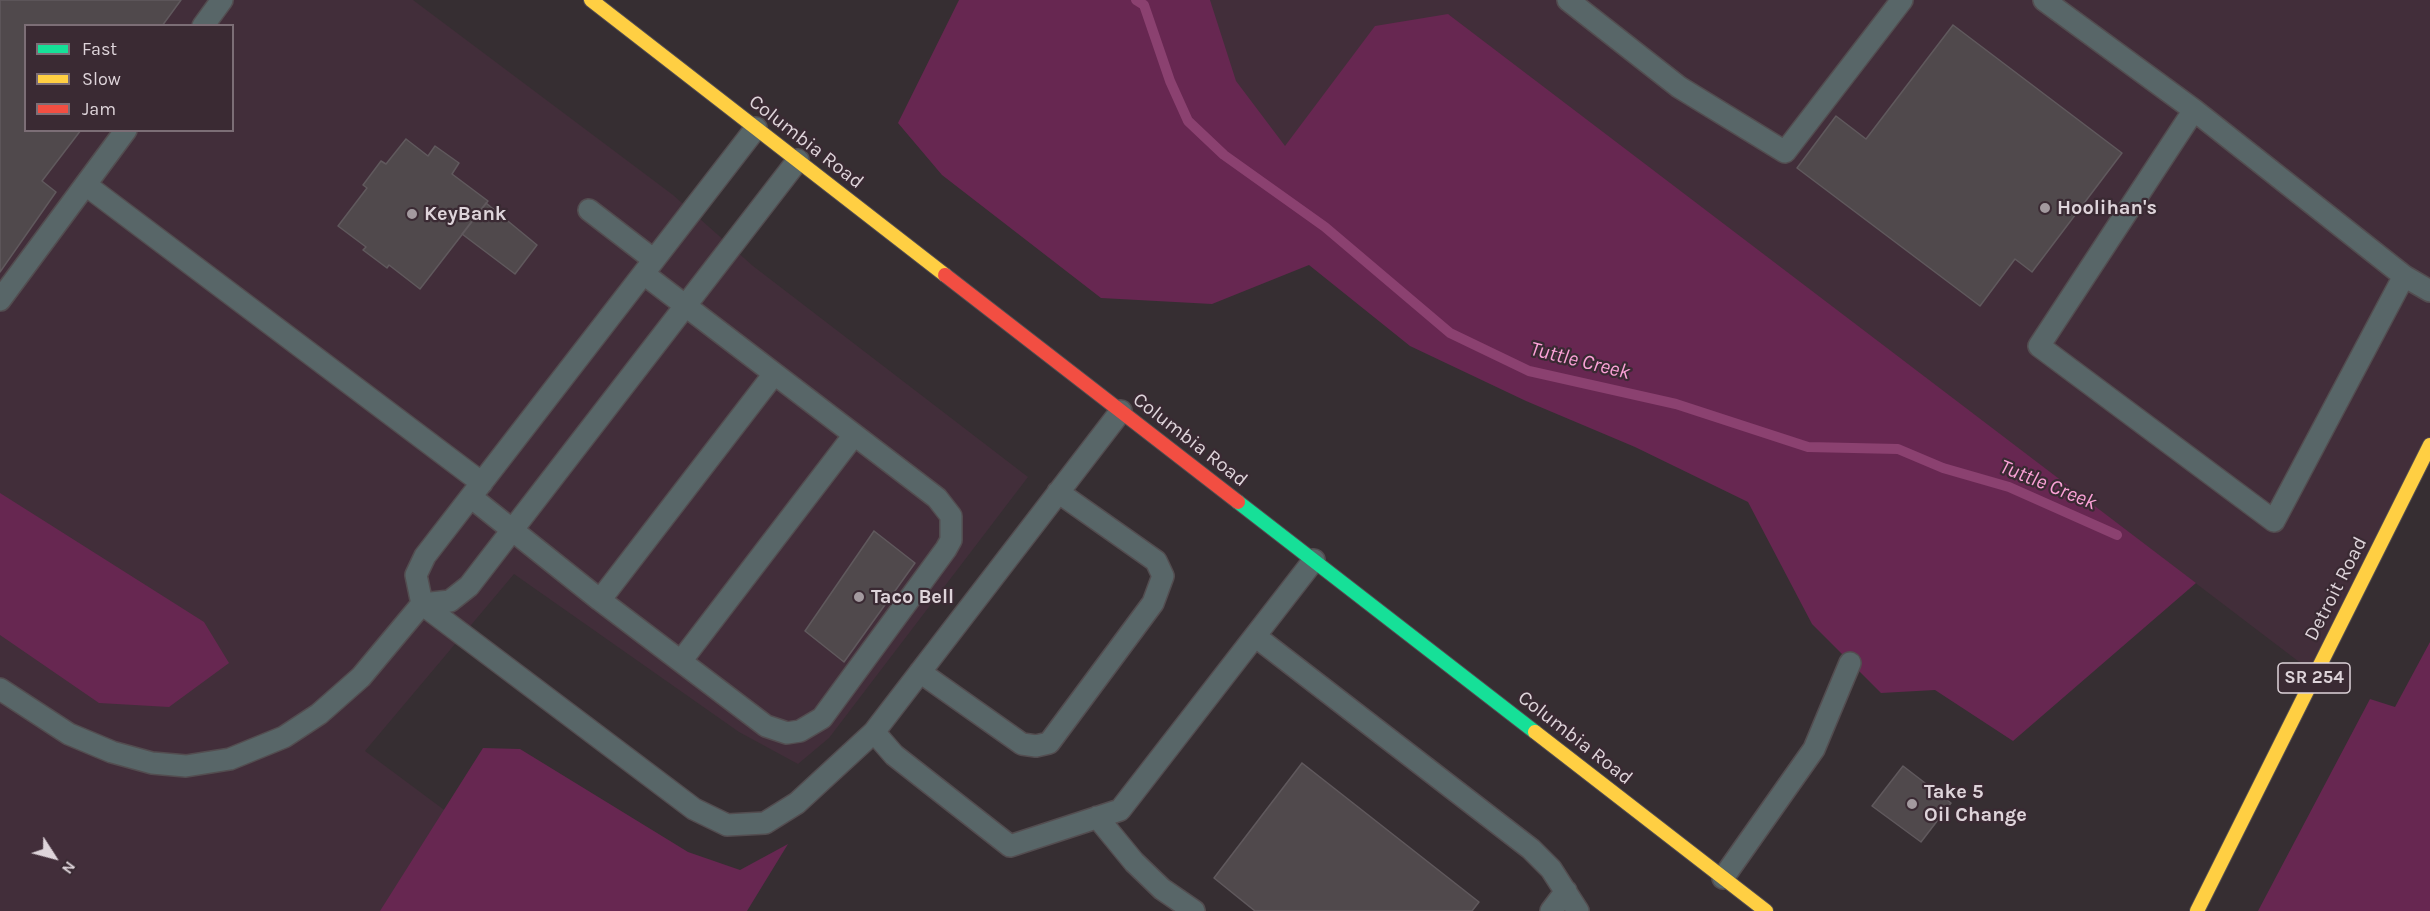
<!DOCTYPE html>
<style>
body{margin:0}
#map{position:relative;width:2430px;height:911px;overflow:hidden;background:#362e32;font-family:Karla,sans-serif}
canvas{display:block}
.legend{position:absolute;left:24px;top:24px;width:210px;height:108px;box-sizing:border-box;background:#3a2a33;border:2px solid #7c6e76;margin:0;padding:8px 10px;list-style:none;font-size:18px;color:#ded4da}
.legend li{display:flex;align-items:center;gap:12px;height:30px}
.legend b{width:30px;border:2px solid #7c6e76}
.north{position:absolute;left:24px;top:827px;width:60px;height:60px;-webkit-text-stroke:4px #3a2a33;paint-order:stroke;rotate:126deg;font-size:16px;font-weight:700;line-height:24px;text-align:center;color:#ded4da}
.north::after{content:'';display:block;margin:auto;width:21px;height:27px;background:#ded4da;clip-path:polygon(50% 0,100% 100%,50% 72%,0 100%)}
</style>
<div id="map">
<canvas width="2430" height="911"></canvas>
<ul class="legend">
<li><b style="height:8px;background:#16e098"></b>Fast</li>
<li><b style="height:8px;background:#ffcf43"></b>Slow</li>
<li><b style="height:8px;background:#f24e42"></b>Jam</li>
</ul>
<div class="north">N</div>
</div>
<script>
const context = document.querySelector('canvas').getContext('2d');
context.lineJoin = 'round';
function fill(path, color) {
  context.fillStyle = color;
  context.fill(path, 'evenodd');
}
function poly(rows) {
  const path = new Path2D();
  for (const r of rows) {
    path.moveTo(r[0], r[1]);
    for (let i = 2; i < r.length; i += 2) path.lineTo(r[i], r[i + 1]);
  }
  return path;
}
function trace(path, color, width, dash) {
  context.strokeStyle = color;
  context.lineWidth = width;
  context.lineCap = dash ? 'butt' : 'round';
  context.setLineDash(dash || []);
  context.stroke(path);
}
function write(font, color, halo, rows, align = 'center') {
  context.font = font + ' Karla,sans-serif';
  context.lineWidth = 4.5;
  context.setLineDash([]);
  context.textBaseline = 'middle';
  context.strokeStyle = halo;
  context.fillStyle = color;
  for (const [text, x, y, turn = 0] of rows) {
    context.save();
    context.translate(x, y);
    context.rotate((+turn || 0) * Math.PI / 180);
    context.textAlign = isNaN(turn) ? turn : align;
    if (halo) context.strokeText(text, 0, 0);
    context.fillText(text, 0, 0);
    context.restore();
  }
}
const built = poly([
 [0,0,413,0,673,195,753,266,1028,477,829,738,798,764,739,732,514,574,365,751,580,911,0,911],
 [26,26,232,26,232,130,26,130],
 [1055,0,2430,0,2430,445,2315,674,1449,15,1270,188]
]);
const green = poly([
 [959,0,1210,0,1236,81,1285,146,1375,26,1448,14,2196,583,2013,741,1935,690,1881,693,1812,624,1748,502,1635,447,1526,401,1410,346,1309,265,1212,304,1101,298,942,175,898,123],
 [0,493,204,622,229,663,169,707,99,703,0,635],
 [2430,642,2430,911,2258,911,2370,699,2395,707],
 [483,748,520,749,688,852,740,870,788,844,747,911,380,911]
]);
const stream = poly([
 [1136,0,1144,5,1170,81,1188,121,1224,155,1325,227,1450,333,1529,371,1676,404,1808,447,1898,449,1943,468,2009,487,2117,535]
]);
const building = poly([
 [0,0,181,0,162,26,26,26,26,130,81,130,42,181,56,192,0,272,0,0],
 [1953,25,2122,153,2032,272,2015,259,1980,306,1797,168,1836,116,1866,139,1953,25],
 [406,139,428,156,435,146,459,163,452,174,488,201,420,289,389,265,387,268,363,250,366,247,338,226,367,188,363,185,381,161,386,164,406,139],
 [486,203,537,245,515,274,462,234,486,203],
 [874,531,915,563,844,662,805,631,874,531],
 [1302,763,1479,902,1472,911,1255,911,1214,878,1302,763],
 [1903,766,1951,803,1921,842,1872,806,1903,766]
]);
const lane = poly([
 [1568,0,1679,87,1785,152,1902,0],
 [2044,0,2194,110,2404,276,2430,291],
 [203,26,222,0],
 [2194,110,2039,346,2274,521,2404,276],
 [756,128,425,556,416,575,422,604,450,601,469,586,798,160],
 [86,185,482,483],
 [589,210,654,260],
 [0,300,126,130],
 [471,497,600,600,766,726,787,733,800,731,822,718,946,549,951,540,951,516,937,498,644,274],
 [600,600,774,374],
 [1255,636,1531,849,1551,869,1578,911],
 [681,661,854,435],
 [920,672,1022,744,1036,746,1049,743,1153,603,1163,576,1156,561,1058,492],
 [0,689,69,734,112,752,152,763,186,766,230,759,284,737,319,714,361,677,422,604,694,809,727,825,765,823,797,803,874,732,1121,411],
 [874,732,894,755,1010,846,1120,810,1314,560],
 [1097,817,1134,862,1162,889,1194,911],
 [1723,878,1814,749,1850,663],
 [1551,911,1566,891]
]);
const fast = poly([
 [1238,502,1535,732]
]);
const slow = poly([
 [591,0,945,275],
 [1535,732,1766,911],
 [2197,911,2430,445]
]);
const jam = poly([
 [945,275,1238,502]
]);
const markers = [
 [2045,208,6,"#a39a9f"],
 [412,214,6,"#a39a9f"],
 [859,597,6,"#a39a9f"],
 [1912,804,6,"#a39a9f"]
];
const shields = [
 [2314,678,72]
];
const shieldNames = [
 ["SR 254",2314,678]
];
const streetNames = [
 ["Columbia Road",806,142,38],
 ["Columbia Road",1190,440,38],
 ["Detroit Road",2336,589,-63],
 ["Columbia Road",1575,738,38]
];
const poiNames = [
 ["Hoolihan's",2057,208],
 ["KeyBank",424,214],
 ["Taco Bell",871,597],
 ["Take 5",1924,792],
 ["Oil Change",1924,815]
];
const waterNames = [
 ["Tuttle Creek",1580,361,14],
 ["Tuttle Creek",2048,485,22]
];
fill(built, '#422e3a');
fill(green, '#672751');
trace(stream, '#8b4170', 10);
fill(building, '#50494c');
trace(building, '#60595d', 1.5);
trace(lane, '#534d50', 24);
trace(fast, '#534d50', 16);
trace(slow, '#534d50', 16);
trace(jam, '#534d50', 16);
trace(lane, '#586668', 21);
trace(fast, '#16e098', 14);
trace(slow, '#ffcf43', 14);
trace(jam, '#f24e42', 14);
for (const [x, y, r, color] of markers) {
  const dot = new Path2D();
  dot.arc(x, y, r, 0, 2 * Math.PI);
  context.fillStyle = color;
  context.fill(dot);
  trace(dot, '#3a2a33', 2);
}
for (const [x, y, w] of shields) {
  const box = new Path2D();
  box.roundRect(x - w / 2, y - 15, w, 30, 4.5);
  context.fillStyle = '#3a2a33';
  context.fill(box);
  trace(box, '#ded4da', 1.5);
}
write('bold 18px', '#ded4da', null, shieldNames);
write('20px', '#ded4da', '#3a2a33', streetNames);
write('bold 20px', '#ded4da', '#3a2a33', poiNames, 'left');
write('italic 21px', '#fba2d7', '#3a2a33', waterNames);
</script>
